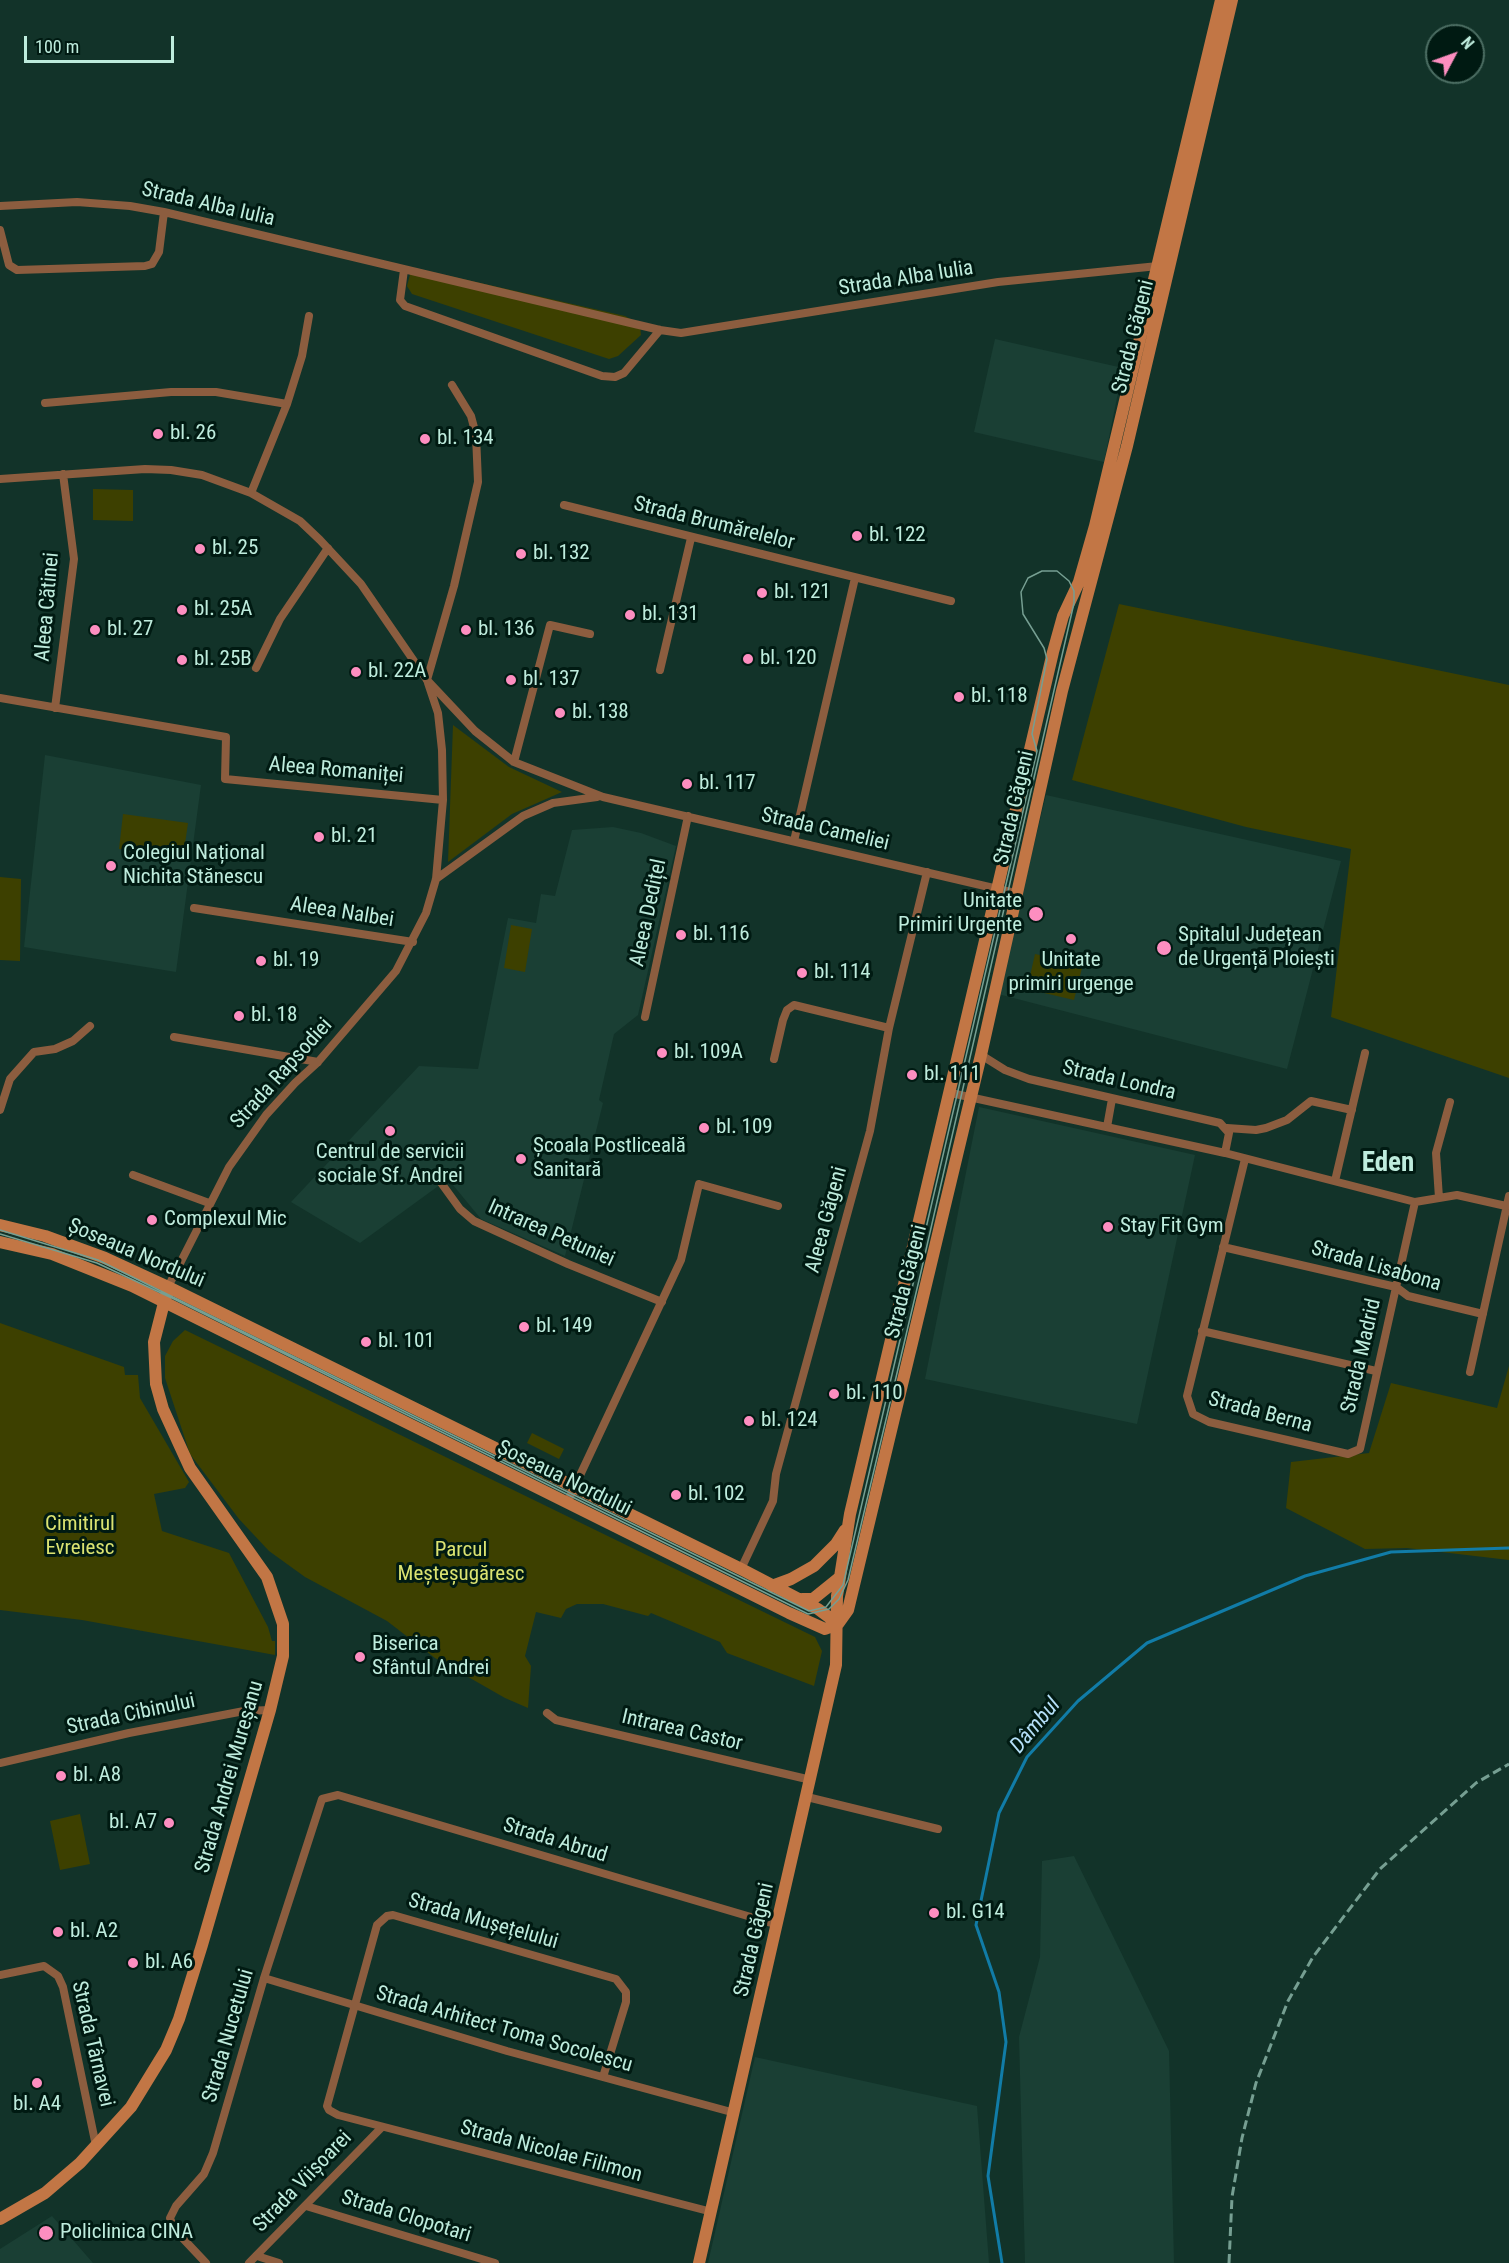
<!DOCTYPE html>
<meta charset="utf-8">
<style>
body{margin:0}
#map{position:relative;width:1509px;height:2263px;overflow:hidden;background:#123329;font-family:"Roboto Condensed",sans-serif}
canvas{display:block}
.north{position:absolute;left:1425px;top:24px;width:60px;height:60px;box-sizing:border-box;background:#001a12;border:2px solid #4c6e63;border-radius:50%;rotate:49deg;font-size:16px;font-weight:700;line-height:24px;text-align:center;color:#beecdd}
.north::after{content:'';display:block;margin:auto;width:21px;height:27px;background:#fd8ec0;clip-path:polygon(50% 0,100% 100%,50% 72%,0 100%)}
.scale{position:absolute;left:24px;top:36px;width:150px;height:27px;box-sizing:border-box;border:3px solid #beecdd;border-top:0;padding-left:8px;font-size:18px;line-height:21px;white-space:nowrap;color:#beecdd;-webkit-text-stroke:4px #001a12;paint-order:stroke}
</style>
<div id="map">
<canvas width="1509" height="2263"></canvas>
<div class="north">N</div>
<div class="scale">100 m</div>
</div>
<script>
const context = document.querySelector('canvas').getContext('2d');
context.lineJoin = 'round';
function fill(path, color) {
  context.fillStyle = color;
  context.fill(path, 'evenodd');
}
function poly(rows) {
  const path = new Path2D();
  for (const r of rows) {
    path.moveTo(r[0], r[1]);
    for (let i = 2; i < r.length; i += 2) path.lineTo(r[i], r[i + 1]);
  }
  return path;
}
function trace(path, color, width, dash) {
  context.strokeStyle = color;
  context.lineWidth = width;
  context.lineCap = dash ? 'butt' : 'round';
  context.setLineDash(dash || []);
  context.stroke(path);
}
function write(font, color, halo, rows, align = 'center') {
  context.font = font + ' "Roboto Condensed",sans-serif';
  context.lineWidth = 6;
  context.setLineDash([]);
  context.textBaseline = 'middle';
  context.strokeStyle = halo;
  context.fillStyle = color;
  for (const [text, x, y, turn = 0] of rows) {
    context.save();
    context.translate(x, y);
    context.rotate((+turn || 0) * Math.PI / 180);
    context.textAlign = isNaN(turn) ? turn : align;
    if (halo) context.strokeText(text, 0, 0);
    context.fillText(text, 0, 0);
    context.restore();
  }
}
const built = poly([
 [995,339,1123,368,1104,462,974,432],
 [45,755,201,785,176,972,24,947],
 [1046,795,1341,861,1287,1069,998,994],
 [613,827,641,833,676,846,638,1015,614,1034,599,1100,603,1103,565,1256,481,1219,448,1179,360,1243,291,1202,419,1066,478,1069,508,918,536,923,541,894,555,896,572,830],
 [979,1107,1195,1155,1137,1424,925,1379],
 [1074,1856,1169,2051,1174,2263,1025,2263,1019,2037,1040,1957,1042,1861],
 [755,2057,977,2106,989,2263,708,2263],
 [52,2216,93,2263,0,2263,0,2249]
]);
const green = poly([
 [419,269,625,316,640,324,641,335,618,356,609,359,412,294,407,286,411,271],
 [93,489,133,490,133,521,93,520],
 [1119,604,1509,685,1509,1078,1331,1017,1351,849,1246,827,1072,780],
 [453,725,509,767,562,792,512,814,448,862],
 [123,814,188,823,183,858,119,849],
 [0,877,21,879,20,961,0,960],
 [511,925,532,929,525,972,504,968],
 [1035,954,1083,964,1074,1000,1027,989],
 [0,1323,124,1367,125,1375,138,1375,140,1398,189,1482,185,1488,154,1494,162,1531,229,1553,268,1627,272,1641,275,1641,275,1655,82,1620,0,1610],
 [185,1330,815,1637,822,1651,814,1686,727,1653,720,1642,651,1613,648,1616,603,1604,577,1604,566,1609,561,1618,536,1612,525,1656,531,1666,528,1708,505,1698,435,1658,387,1621,305,1577,269,1551,239,1519,190,1454,165,1378,165,1356,173,1341],
 [1509,1366,1509,1560,1407,1548,1365,1549,1286,1508,1291,1462,1369,1453,1391,1383,1497,1408],
 [532,1433,564,1449,559,1459,527,1443],
 [80,1814,90,1864,60,1870,50,1821]
]);
const stream = poly([
 [1002,2263,988,2176,1006,2042,999,1992,976,1925,999,1813,1027,1757,1078,1701,1147,1643,1305,1576,1391,1552,1509,1548]
]);
const street = poly([
 [0,206,77,202,130,206,164,212,660,330,681,333,998,282,1158,266],
 [0,230,9,265,17,270,145,266,152,264,159,252,164,212],
 [404,270,400,300,405,306,602,376,615,377,624,373,660,330],
 [45,403,171,392,216,392,287,404],
 [0,479,145,469,171,470,202,475,251,493,300,521,320,540,361,584,427,680,475,731,514,762,603,797,1015,893],
 [251,493,287,404,302,356,309,316],
 [564,505,951,601],
 [256,668,280,619,328,548],
 [660,670,691,538],
 [427,680,454,586,478,482,476,435,471,416,452,385],
 [0,698,226,737,225,779,443,800],
 [55,708,74,559,63,474],
 [514,762,550,625,590,634],
 [794,841,855,578],
 [436,879,523,816,553,803,597,797],
 [194,908,413,942],
 [645,1017,688,816],
 [174,1037,318,1062],
 [981,1055,1005,1070,1029,1079,1220,1123,1229,1133,1225,1153],
 [774,1059,783,1020,787,1010,794,1005,889,1028],
 [951,1093,1225,1153,1415,1202,1457,1195,1506,1206],
 [0,1110,10,1079,34,1052,55,1049,73,1041,90,1026],
 [1107,1127,1112,1099],
 [1227,1128,1256,1130,1266,1128,1287,1120,1311,1101,1352,1110],
 [1245,1159,1187,1396,1193,1414,1209,1422,1348,1454,1360,1449,1415,1202],
 [133,1175,209,1203],
 [439,1180,460,1209,474,1221,568,1264,662,1302],
 [1335,1181,1365,1053],
 [1439,1198,1436,1153,1450,1102],
 [1223,1247,1396,1287,1408,1296,1483,1314],
 [168,1287,229,1167,266,1115,295,1083,318,1062,396,971,426,913,436,879,443,800,442,750,438,713,428,683],
 [1202,1331,1376,1371],
 [1470,1372,1509,1196],
 [567,1503,681,1260,699,1184,778,1206],
 [741,1569,773,1501,776,1474,870,1131,889,1028,927,872],
 [547,1713,556,1720,811,1780],
 [0,1763,129,1733,244,1711,270,1710],
 [807,1797,938,1829],
 [0,1975,44,1966,58,1976,63,1987,96,2146],
 [264,1978,507,2051,735,2113],
 [603,2077,626,2002,626,1992,616,1979,393,1915,387,1916,377,1925,327,2106,329,2110,338,2115,712,2212],
 [306,2206,495,2263],
 [257,2256,279,2263],
 [206,2263,174,2229,170,2218,176,2206,204,2174,213,2153,264,1978,322,1799,338,1795,778,1925],
 [249,2263,382,2127]
]);
const secondary = poly([
 [0,1225,45,1236,105,1258,168,1287,741,1569,818,1609,838,1624],
 [0,1242,52,1254,132,1286,789,1613,825,1629,838,1624,848,1610,981,1055,1062,691,1127,446,1232,0],
 [772,1586,791,1579,814,1566,836,1544,845,1530],
 [802,1599,813,1599,839,1578],
 [0,2219,45,2193,80,2163,131,2107,166,2050,179,2019,202,1945,270,1710,283,1656,283,1624,267,1577,190,1468,163,1409,156,1384,154,1342,168,1287],
 [699,2263,836,1665,837,1596,850,1514,1053,652,1063,616,1079,582,1095,526,1221,0]
]);
const tram = poly([
 [0,1230,98,1260,809,1611,826,1607,843,1585,1037,751,1032,734,1047,659,1044,648,1023,614,1021,592,1028,578,1042,571,1057,571,1069,581,1074,591,1074,603,920,1276,848,1580,839,1599,829,1609,808,1614,176,1300,97,1263,0,1234]
]);
const rail = poly([
 [1229,2263,1232,2197,1242,2138,1256,2083,1288,2001,1313,1957,1380,1869,1476,1783,1509,1764]
]);
const markers = [
 [158,434,6,"#fd8ec0"],
 [425,439,6,"#fd8ec0"],
 [857,536,6,"#fd8ec0"],
 [200,549,6,"#fd8ec0"],
 [521,554,6,"#fd8ec0"],
 [762,593,6,"#fd8ec0"],
 [182,610,6,"#fd8ec0"],
 [630,615,6,"#fd8ec0"],
 [95,630,6,"#fd8ec0"],
 [466,630,6,"#fd8ec0"],
 [748,659,6,"#fd8ec0"],
 [182,660,6,"#fd8ec0"],
 [356,672,6,"#fd8ec0"],
 [511,680,6,"#fd8ec0"],
 [959,697,6,"#fd8ec0"],
 [560,713,6,"#fd8ec0"],
 [687,784,6,"#fd8ec0"],
 [319,837,6,"#fd8ec0"],
 [111,866,6,"#fd8ec0"],
 [1036,914,8,"#fd8ec0"],
 [681,935,6,"#fd8ec0"],
 [1071,939,6,"#fd8ec0"],
 [1164,948,8,"#fd8ec0"],
 [261,961,6,"#fd8ec0"],
 [802,973,6,"#fd8ec0"],
 [239,1016,6,"#fd8ec0"],
 [662,1053,6,"#fd8ec0"],
 [912,1075,6,"#fd8ec0"],
 [704,1128,6,"#fd8ec0"],
 [390,1131,6,"#fd8ec0"],
 [521,1159,6,"#fd8ec0"],
 [152,1220,6,"#fd8ec0"],
 [1108,1227,6,"#fd8ec0"],
 [524,1327,6,"#fd8ec0"],
 [366,1342,6,"#fd8ec0"],
 [834,1394,6,"#fd8ec0"],
 [749,1421,6,"#fd8ec0"],
 [676,1495,6,"#fd8ec0"],
 [360,1657,6,"#fd8ec0"],
 [61,1776,6,"#fd8ec0"],
 [169,1823,6,"#fd8ec0"],
 [934,1913,6,"#fd8ec0"],
 [58,1932,6,"#fd8ec0"],
 [133,1963,6,"#fd8ec0"],
 [37,2083,6,"#fd8ec0"],
 [46,2233,8,"#fd8ec0"]
];
const streetNames = [
 ["Strada Alba Iulia",208,205,13],
 ["Strada Alba Iulia",906,279,-9],
 ["Strada Găgeni",1134,337,-76],
 ["Strada Brumărelelor",714,524,14],
 ["Aleea Cătinei",48,607,-85],
 ["Aleea Romaniței",336,771,5],
 ["Strada Găgeni",1015,808,-77],
 ["Strada Cameliei",825,830,13],
 ["Aleea Nalbei",342,913,9],
 ["Aleea Dedițel",649,913,-78],
 ["Strada Rapsodiei",282,1074,-48],
 ["Strada Londra",1119,1081,13],
 ["Aleea Găgeni",827,1220,-75],
 ["Intrarea Petuniei",551,1234,24],
 ["Șoseaua Nordului",136,1254,23],
 ["Strada Lisabona",1376,1267,16],
 ["Strada Găgeni",907,1282,-76],
 ["Strada Madrid",1362,1356,-77],
 ["Strada Berna",1260,1413,15],
 ["Șoseaua Nordului",564,1479,26],
 ["Strada Cibinului",131,1715,-12],
 ["Intrarea Castor",682,1731,13],
 ["Strada Andrei Mureșanu",230,1777,-74],
 ["Strada Abrud",555,1841,17],
 ["Strada Mușețelului",483,1922,16],
 ["Strada Găgeni",755,1940,-77],
 ["Strada Arhitect Toma Socolescu",504,2030,16],
 ["Strada Nucetului",229,2036,-74],
 ["Strada Târnavei",92,2044,77],
 ["Strada Nicolae Filimon",551,2152,15],
 ["Strada Viișoarei",303,2182,-46],
 ["Strada Clopotari",406,2217,17]
];
const poiNames = [
 ["bl. 26",170,434],
 ["bl. 134",437,439],
 ["bl. 122",869,536],
 ["bl. 25",212,549],
 ["bl. 132",533,554],
 ["bl. 121",774,593],
 ["bl. 25A",194,610],
 ["bl. 131",642,615],
 ["bl. 27",107,630],
 ["bl. 136",478,630],
 ["bl. 120",760,659],
 ["bl. 25B",194,660],
 ["bl. 22A",368,672],
 ["bl. 137",523,680],
 ["bl. 118",971,697],
 ["bl. 138",572,713],
 ["bl. 117",699,784],
 ["bl. 21",331,837],
 ["Colegiul Național",123,854],
 ["Nichita Stănescu",123,878],
 ["Unitate",1022,902,"right"],
 ["Primiri Urgente",1022,926,"right"],
 ["bl. 116",693,935],
 ["Spitalul Județean",1178,936],
 ["de Urgență Ploiești",1178,960],
 ["bl. 19",273,961],
 ["Unitate",1071,961,"center"],
 ["primiri urgenge",1071,985,"center"],
 ["bl. 114",814,973],
 ["bl. 18",251,1016],
 ["bl. 109A",674,1053],
 ["bl. 111",924,1075],
 ["bl. 109",716,1128],
 ["Școala Postliceală",533,1147],
 ["Sanitară",533,1171],
 ["Centrul de servicii",390,1153,"center"],
 ["sociale Sf. Andrei",390,1177,"center"],
 ["Complexul Mic",164,1220],
 ["Stay Fit Gym",1120,1227],
 ["bl. 149",536,1327],
 ["bl. 101",378,1342],
 ["bl. 110",846,1394],
 ["bl. 124",761,1421],
 ["bl. 102",688,1495],
 ["Biserica",372,1645],
 ["Sfântul Andrei",372,1669],
 ["bl. A8",73,1776],
 ["bl. A7",157,1823,"right"],
 ["bl. G14",946,1913],
 ["bl. A2",70,1932],
 ["bl. A6",145,1963],
 ["bl. A4",37,2105,"center"],
 ["Policlinica CINA",60,2233]
];
const parkNames = [
 ["Cimitirul",80,1525],
 ["Evreiesc",80,1549],
 ["Parcul",461,1551],
 ["Meșteșugăresc",461,1575]
];
const waterNames = [
 ["Dâmbul",1036,1726,-50]
];
const districtNames = [
 ["Eden",1388,1164]
];
fill(built, '#1a3f34');
fill(green, '#3d4000');
trace(stream, '#117ca7', 3);
trace(street, '#8c5d3f', 8);
trace(secondary, '#c27645', 12);
trace(tram, '#769f92', 1.5);
trace(rail, '#769f92', 3, [9, 4.5]);
for (const [x, y, r, color] of markers) {
  const dot = new Path2D();
  dot.arc(x, y, r, 0, 2 * Math.PI);
  context.fillStyle = color;
  context.fill(dot);
  trace(dot, '#001a12', 2);
}
write('21px', '#beecdd', '#001a12', streetNames);
write('21px', '#beecdd', '#001a12', poiNames, 'left');
write('21px', '#dbe371', '#001a12', parkNames);
write('italic 22px', '#b4dff7', '#001a12', waterNames);
write('bold 27px', '#beecdd', '#001a12', districtNames);
</script>
